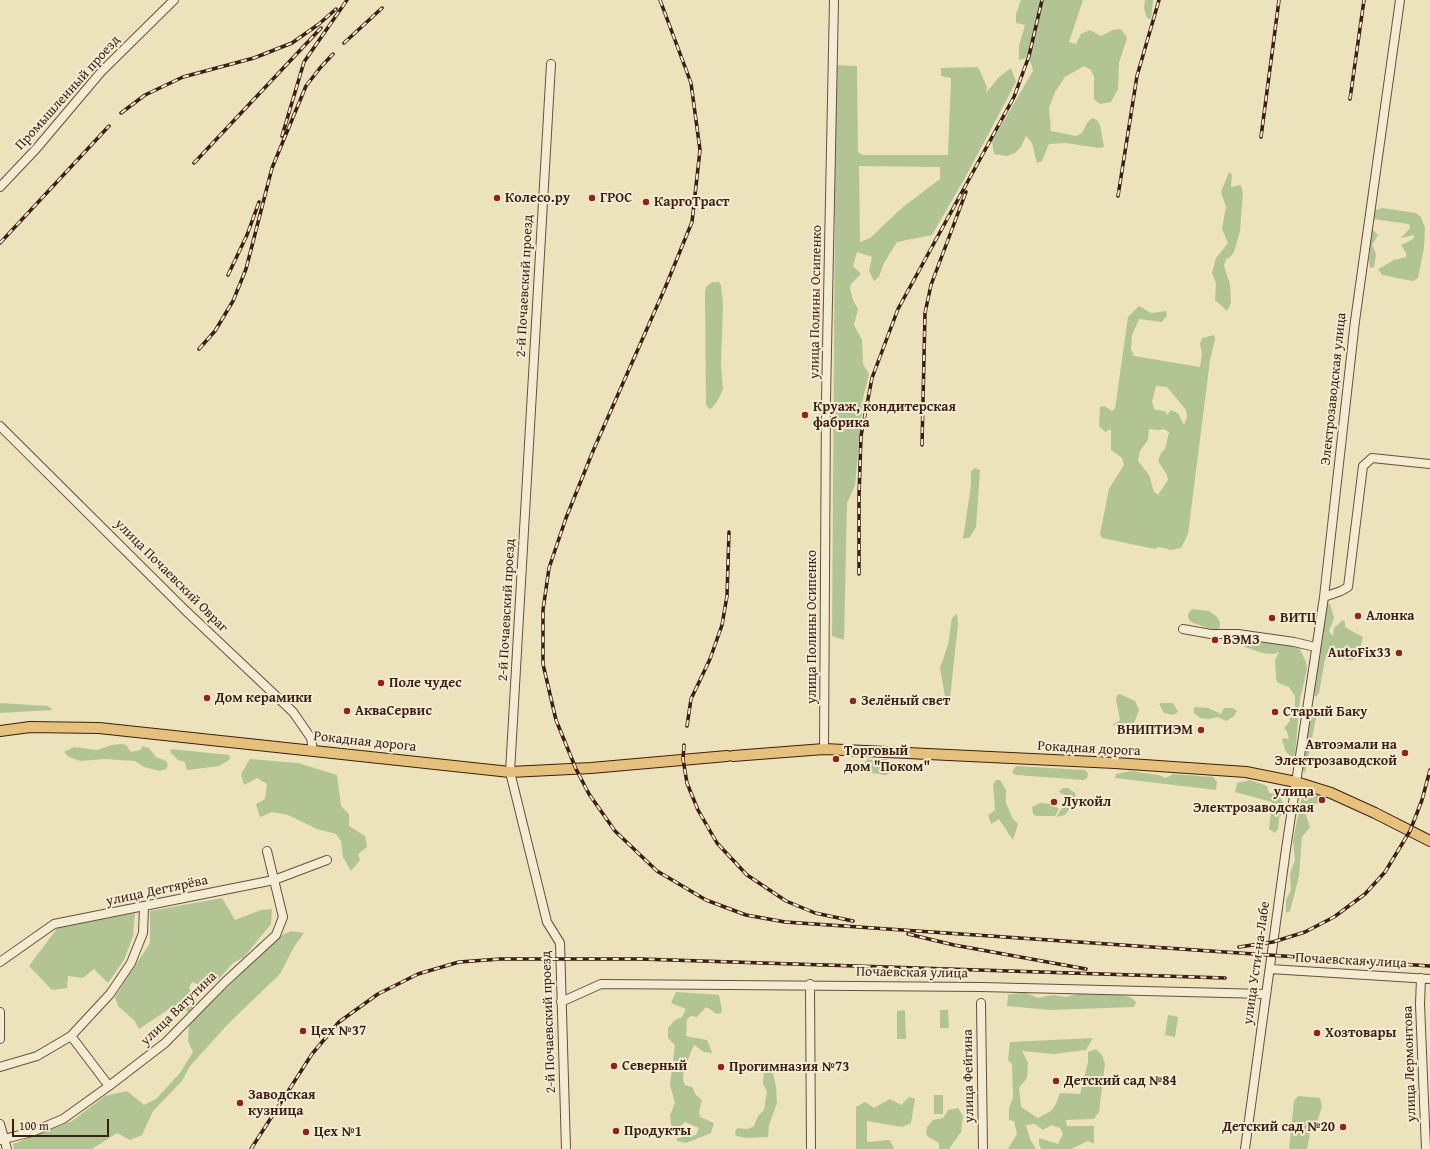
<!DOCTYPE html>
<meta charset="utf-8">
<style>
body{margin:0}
#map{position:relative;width:1430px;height:1149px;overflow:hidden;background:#ece2bb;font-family:"Gentium Book Plus",serif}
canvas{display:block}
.scale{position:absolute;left:12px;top:1119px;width:97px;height:18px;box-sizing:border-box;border:2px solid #3d1e12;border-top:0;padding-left:5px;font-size:12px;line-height:14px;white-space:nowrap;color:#3d1e12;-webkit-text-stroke:3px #f3ecd3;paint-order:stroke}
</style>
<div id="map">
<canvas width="1430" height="1149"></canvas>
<div class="scale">100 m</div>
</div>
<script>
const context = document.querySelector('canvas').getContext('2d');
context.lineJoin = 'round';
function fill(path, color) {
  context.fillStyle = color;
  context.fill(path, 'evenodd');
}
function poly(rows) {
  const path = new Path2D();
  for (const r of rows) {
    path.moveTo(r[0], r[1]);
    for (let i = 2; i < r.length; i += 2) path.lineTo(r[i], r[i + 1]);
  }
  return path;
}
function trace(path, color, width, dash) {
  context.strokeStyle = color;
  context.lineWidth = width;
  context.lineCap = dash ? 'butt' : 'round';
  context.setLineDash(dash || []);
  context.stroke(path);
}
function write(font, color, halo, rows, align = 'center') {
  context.font = font + ' "Gentium Book Plus",serif';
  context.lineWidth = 4;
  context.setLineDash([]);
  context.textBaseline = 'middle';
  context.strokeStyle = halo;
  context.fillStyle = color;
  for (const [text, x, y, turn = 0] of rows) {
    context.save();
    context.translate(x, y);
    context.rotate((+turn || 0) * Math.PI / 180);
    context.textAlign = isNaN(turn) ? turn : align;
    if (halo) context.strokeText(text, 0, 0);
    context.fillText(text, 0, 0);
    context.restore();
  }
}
const green = poly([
 [1021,0,1083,0,1069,42,1076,44,1081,34,1090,30,1101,36,1113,30,1121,29,1127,38,1119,63,1118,89,1111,102,1100,104,1094,99,1094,77,1091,70,1084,66,1065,77,1055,92,1049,108,1051,131,1076,136,1082,133,1087,123,1092,118,1097,120,1100,125,1104,147,1099,148,1066,143,1049,144,1042,161,1037,163,1032,143,1026,136,1021,147,1015,153,1007,156,994,154,992,141,1033,71,1031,63,1026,58,1019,60,1019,46,1025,25,1016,23,1016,14],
 [1145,0,1153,0,1151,19,1147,18,1144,8],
 [836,65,857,66,858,152,863,155,948,155,951,78,941,76,941,68,978,67,987,87,986,93,999,77,1011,68,1016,82,966,176,932,235,897,242,884,263,879,277,874,281,869,271,872,257,857,252,853,266,861,274,851,284,850,288,853,300,858,309,854,325,862,340,863,364,869,374,863,398,855,486,847,503,844,640,832,636],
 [859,166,940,167,940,179,903,207,870,238,860,242],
 [1229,172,1232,175,1231,187,1241,185,1243,193,1240,231,1234,252,1229,258,1226,259,1224,266,1230,284,1231,303,1227,311,1215,300,1216,283,1212,273,1216,258,1228,243,1222,229,1226,207,1221,192],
 [1382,208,1416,213,1421,217,1425,228,1424,248,1418,278,1413,281,1382,275,1378,269,1394,260,1406,257,1406,253,1401,245,1413,239,1414,235,1401,238,1410,228,1409,224,1373,219,1373,230,1378,235,1372,245,1376,254,1374,267,1370,268,1369,260,1371,236,1369,221,1373,211],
 [712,282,719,282,721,285,723,305,721,364,723,389,718,400,712,408,709,409,706,405,705,292,706,287],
 [1139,306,1151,313,1166,311,1167,315,1162,322,1139,319,1132,335,1131,349,1134,356,1200,367,1202,354,1200,344,1202,338,1214,335,1215,339,1210,360,1188,534,1181,548,1171,550,1159,547,1155,549,1102,538,1100,534,1109,489,1124,465,1122,458,1111,450,1111,429,1105,432,1099,426,1100,407,1104,406,1112,411,1115,409,1128,317],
 [1156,386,1167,387,1186,410,1187,417,1184,425,1178,413,1171,410,1167,415,1165,411,1155,410,1152,402],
 [1164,429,1169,432,1165,449,1161,453,1158,461,1167,475,1168,480,1158,495,1154,492,1149,475,1138,461,1140,451,1148,440,1149,429,1159,430],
 [975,468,980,470,976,527,970,537,963,539,971,485,971,471],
 [1326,603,1330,604,1334,618,1329,631,1331,635,1333,635,1334,628,1343,620,1345,622,1345,627,1348,629,1363,637,1358,657,1353,660,1348,660,1338,656,1325,659,1319,693,1316,697,1312,693],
 [1192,609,1209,611,1217,617,1220,622,1220,627,1218,629,1211,629,1193,623,1189,620,1188,614],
 [957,614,958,624,950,698,945,697,940,668,948,645,952,618],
 [1242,641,1268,642,1299,647,1306,662,1307,669,1300,699,1295,754,1292,757,1286,752,1282,740,1283,738,1289,739,1287,732,1284,728,1290,721,1289,714,1295,711,1295,696,1289,687,1278,683,1276,679,1275,660,1279,652,1273,654,1262,653,1245,647,1240,644],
 [1120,694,1135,701,1139,710,1134,723,1126,729,1111,724,1114,724,1120,720,1116,699,1117,695],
 [0,703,48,706,53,710,0,713],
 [1161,703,1173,703,1178,712,1173,715,1164,713,1159,704],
 [1194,707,1208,708,1221,714,1224,708,1233,708,1237,711,1233,717,1226,721,1218,717,1208,719,1200,718,1194,713],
 [1310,714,1316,718,1305,773,1301,768,1304,763,1302,757],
 [121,744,126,745,131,752,140,750,143,746,149,748,156,757,166,761,168,765,166,769,160,771,144,767,135,761,104,759,80,761,69,757,64,752,74,747,97,750,112,745],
 [171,749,229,755,230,758,229,760,219,766,188,770,186,768,185,762,178,760,170,752],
 [250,759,298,763,337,775,341,806,349,814,349,826,365,836,367,847,358,854,360,860,351,871,343,857,341,841,336,834,317,829,288,815,272,812,260,817,256,804,265,799,267,784,257,778,244,785,241,774],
 [868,759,879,762,883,759,887,759,890,768,893,769,893,772,885,775,865,772,862,769,861,766],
 [1016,766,1085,770,1088,773,1087,778,1084,780,1016,775,1012,772],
 [1131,771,1158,775,1166,778,1173,774,1213,777,1217,782,1216,790,1115,778,1116,774],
 [996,780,1000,780,1006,790,1006,803,1013,819,1018,824,1013,840,999,819,991,824,988,815,995,810,993,785],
 [1250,780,1267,786,1269,793,1277,794,1282,800,1284,810,1279,818,1278,829,1275,833,1269,829,1272,802,1235,792,1237,783],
 [1063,788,1068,788,1075,793,1076,799,1073,800,1059,792],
 [1305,792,1313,793,1325,800,1304,809,1310,827,1302,837,1299,876,1290,911,1286,913,1286,900,1291,890,1290,874,1295,860,1293,841,1302,795],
 [1068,799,1074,803,1065,815,1056,817],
 [1040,803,1052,804,1059,809,1055,816,1036,816,1033,814,1032,807],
 [222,898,235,920,261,910,272,909,271,924,244,957,233,963,216,982,206,988,192,982,189,988,197,1001,189,1012,172,1007,139,1029,134,1020,118,1006,115,997,150,943,150,911],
 [135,913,133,936,124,960,108,983,94,969,83,978,68,976,67,988,52,990,29,966,58,927],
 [291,931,304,933,294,947,280,974,229,1023,190,1066,182,1081,153,1111,142,1135,130,1140,117,1133,92,1149,14,1149,13,1144,72,1121,105,1096,127,1091,144,1105,156,1099,180,1073,193,1052,188,1041,189,1024,282,935],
 [676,992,719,995,722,1011,721,1013,717,1014,706,1007,697,1017,691,1016,687,1019,686,1036,707,1040,712,1052,711,1053,704,1052,694,1045,684,1069,683,1080,685,1085,692,1087,696,1095,702,1100,699,1112,700,1117,714,1123,711,1133,686,1143,677,1141,677,1138,696,1135,699,1128,685,1122,675,1131,671,1124,670,1115,675,1103,670,1085,675,1045,668,1038,668,1028,675,1020,682,1017,686,1009,671,1003],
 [1024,992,1038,998,1053,995,1066,997,1081,993,1108,993,1130,997,1136,1002,1134,1007,1051,1010,1007,1006,1008,995],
 [905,1010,906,1039,897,1039,897,1011],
 [940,1010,948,1010,949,1028,940,1028],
 [1168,1015,1178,1017,1175,1037,1165,1035],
 [1093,1038,1086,1050,1054,1054,1022,1051,1028,1063,1027,1078,1019,1088,1021,1107,1038,1118,1051,1111,1056,1104,1060,1093,1080,1094,1088,1062,1088,1052,1096,1049,1102,1055,1105,1064,1099,1112,1094,1119,1066,1120,1067,1126,1094,1126,1094,1144,1088,1141,1071,1149,1041,1149,1039,1144,1039,1138,1058,1144,1063,1134,1060,1128,1051,1125,1043,1130,1035,1124,1026,1125,1030,1139,1036,1149,1008,1149,1017,1134,1014,1121,1009,1120,1009,1108,1013,1098,1012,1064,1008,1060,1010,1042],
 [770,1062,776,1086,777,1103,769,1125,768,1137,746,1138,736,1136,735,1133,737,1128,748,1129,754,1126,758,1116,764,1110,767,1092,763,1083,764,1069,766,1063],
 [934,1095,943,1095,943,1114,934,1114],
 [1298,1096,1320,1098,1322,1107,1317,1122,1310,1133,1307,1149,1289,1149,1294,1101],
 [909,1097,915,1099,911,1123,902,1127,867,1121,867,1142,890,1140,894,1149,856,1149,856,1107,865,1102,874,1108,890,1099,901,1105],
 [958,1108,963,1116,961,1132,949,1149,939,1149,939,1143,927,1136,926,1133,927,1127,933,1120,943,1118,948,1110]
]);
const minor = poly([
 [551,64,510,772,547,922,560,943,566,1149],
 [0,187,36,149,101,72,174,0],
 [0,426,186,611,293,712,311,738,313,751],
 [1324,597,1341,591,1348,587,1363,466,1372,458,1430,464],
 [1183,629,1211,634,1238,634,1294,642,1315,647],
 [824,749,826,399,834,0],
 [0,962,54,924,274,880,327,860],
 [1270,969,1430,979],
 [1421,978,1420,1004,1426,1149],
 [810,984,811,1149],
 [561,1002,601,984,981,987,1266,994],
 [981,1003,983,1149],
 [0,1012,0,1039],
 [71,1036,109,1086],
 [0,1067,37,1056,71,1036,110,994,131,963,143,933,144,907],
 [0,1124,7,1149],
 [0,1140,32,1132,63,1119,109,1086,165,1043,225,982,276,935,283,917,267,851],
 [1245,1149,1286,849,1324,597,1355,321,1400,0]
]);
const major = poly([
 [0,731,30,727,99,728,510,772,591,768,727,756],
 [733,756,824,749,1115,763,1246,772,1296,782,1331,793,1375,813,1430,841]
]);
const rail = poly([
 [660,0,691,83,700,150,692,222,665,288,593,451,566,518,549,568,543,610,543,664,556,720,576,769,589,794,615,831,657,871,706,900,746,915,785,922,1430,966],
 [344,43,382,8],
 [1350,99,1364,0],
 [121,113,145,95,183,77,254,58,292,43,319,24,336,9],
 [282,136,304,62,347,0],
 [1261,137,1279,0],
 [194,163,321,28],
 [1118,196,1137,76,1159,0],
 [0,243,109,126],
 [228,275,247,235,259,202],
 [199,349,215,331,233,301,246,269,272,168,306,86,320,68,333,54],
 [922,445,925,313,931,285,966,192],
 [859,574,859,496,861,436,872,378,898,309,1014,97,1029,56,1042,0],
 [687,726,691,699,710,659,722,625,727,596,729,532],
 [684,745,683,759,687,783,698,810,717,843,747,875,786,901,815,913,853,921],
 [908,934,954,945,1086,969],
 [1239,947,1273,942,1305,932,1334,917,1365,894,1385,872,1410,831,1422,800,1430,770],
 [251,1149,312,1054,339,1022,378,994,418,974,459,962,501,959,640,959,1225,978]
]);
const markers = [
 [497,198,4,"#8f2418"],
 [592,198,4,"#8f2418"],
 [646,202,4,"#8f2418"],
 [805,415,4,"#8f2418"],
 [1358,616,4,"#8f2418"],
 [1272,618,4,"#8f2418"],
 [1215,640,4,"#8f2418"],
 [1399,653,4,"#8f2418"],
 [381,683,4,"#8f2418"],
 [207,698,4,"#8f2418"],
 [853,701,4,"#8f2418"],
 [347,711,4,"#8f2418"],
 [1275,712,4,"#8f2418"],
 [1201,730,4,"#8f2418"],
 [1405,753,4,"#8f2418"],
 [836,759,4,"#8f2418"],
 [1322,800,4,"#8f2418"],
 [1054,802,4,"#8f2418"],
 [303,1031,4,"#8f2418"],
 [1317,1033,4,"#8f2418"],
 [614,1066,4,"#8f2418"],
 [721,1067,4,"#8f2418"],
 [1056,1081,4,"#8f2418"],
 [240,1103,4,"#8f2418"],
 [1343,1127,4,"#8f2418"],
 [616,1131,4,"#8f2418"],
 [306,1132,4,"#8f2418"]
];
const streetNames = [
 ["Промышленный проезд",68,93,-48],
 ["2-й Почаевский проезд",525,286,-87],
 ["улица Полины Осипенко",816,302,-89],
 ["Электрозаводская улица",1334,389,-84],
 ["улица Почаевский Овраг",171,576,45],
 ["2-й Почаевский проезд",507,610,-87],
 ["улица Полины Осипенко",812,627,-90],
 ["Рокадная дорога",365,742,6],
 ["Рокадная дорога",1089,749,3],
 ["улица Дегтярёва",157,891,-12],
 ["Почаевская улица",1351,961,3],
 ["улица Усти-на-Лабе",1257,963,-82],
 ["Почаевская улица",912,973,1],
 ["улица Ватутина",179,1009,-44],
 ["2-й Почаевский проезд",549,1022,-92],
 ["улица Лермонтова",1410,1064,-92],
 ["улица Фейгина",969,1076,-91]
];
const poiNames = [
 ["Колесо.ру",505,198],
 ["ГРОС",600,198],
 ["КаргоТраст",654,202],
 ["Круаж, кондитерская",813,407],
 ["фабрика",813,423],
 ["Алонка",1366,616],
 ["ВИТЦ",1280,618],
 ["ВЭМЗ",1223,640],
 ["AutoFix33",1391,653,"right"],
 ["Поле чудес",389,683],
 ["Дом керамики",215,698],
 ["Зелёный свет",861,701],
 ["АкваСервис",355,711],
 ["Старый Баку",1283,712],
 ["ВНИПТИЭМ",1193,730,"right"],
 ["Автоэмали на",1397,745,"right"],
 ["Электрозаводской",1397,761,"right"],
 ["Торговый",844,751],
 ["дом \"Поком\"",844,767],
 ["улица",1314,792,"right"],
 ["Электрозаводская",1314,808,"right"],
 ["Лукойл",1062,802],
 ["Цех №37",311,1031],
 ["Хозтовары",1325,1033],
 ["Северный",622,1066],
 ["Прогимназия №73",729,1067],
 ["Детский сад №84",1064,1081],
 ["Заводская",248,1095],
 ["кузница",248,1111],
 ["Детский сад №20",1335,1127,"right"],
 ["Продукты",624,1131],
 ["Цех №1",314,1132]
];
fill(green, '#b3c494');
trace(minor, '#694f3c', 10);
trace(major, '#3d1e12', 12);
trace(minor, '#f3ecd3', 8);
trace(major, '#e6c17e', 10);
trace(rail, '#3d1e12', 3.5);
trace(rail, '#f3ecd3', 2, [6]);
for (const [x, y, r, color] of markers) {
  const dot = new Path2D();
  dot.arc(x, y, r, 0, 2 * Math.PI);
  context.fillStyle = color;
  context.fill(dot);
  trace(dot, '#f3ecd3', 1.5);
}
write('14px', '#3d1e12', '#f3ecd3', streetNames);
write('bold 14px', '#3d1e12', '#f3ecd3', poiNames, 'left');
</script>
